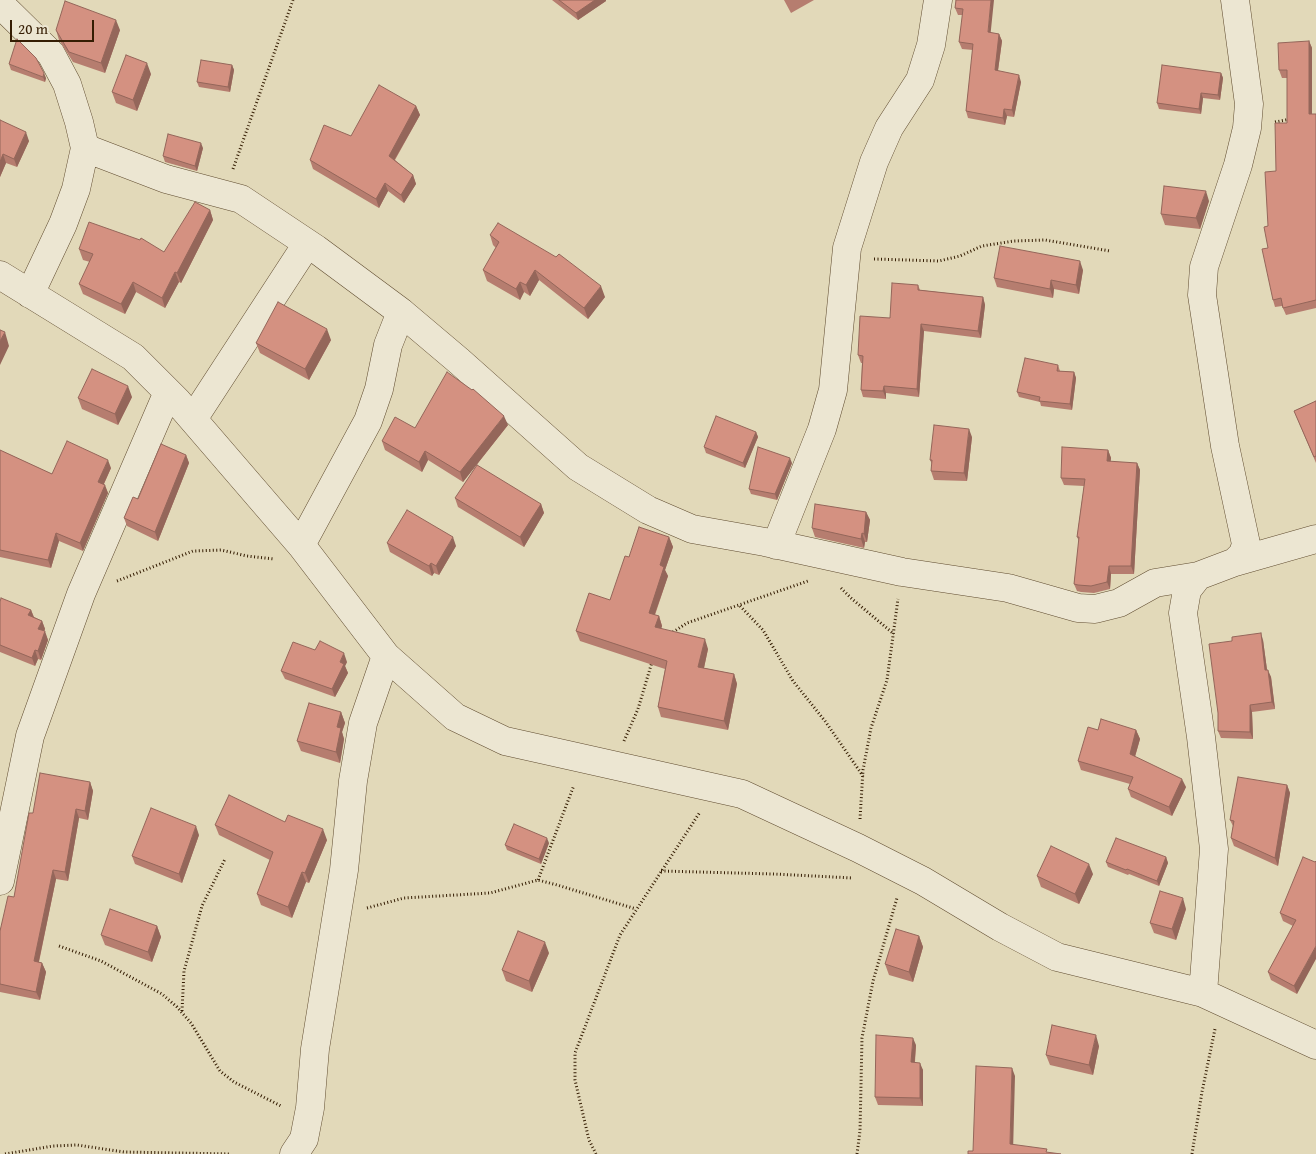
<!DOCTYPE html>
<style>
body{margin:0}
#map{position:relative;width:1316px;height:1154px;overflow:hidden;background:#e2d9b9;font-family:"Gentium Book Plus",serif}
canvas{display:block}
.scale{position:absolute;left:10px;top:20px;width:84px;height:22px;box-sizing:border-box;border:2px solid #351d03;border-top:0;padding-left:6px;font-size:15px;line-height:18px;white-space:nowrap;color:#351d03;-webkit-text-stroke:4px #ece6d2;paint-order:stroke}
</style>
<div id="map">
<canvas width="1316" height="1154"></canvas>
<div class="scale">20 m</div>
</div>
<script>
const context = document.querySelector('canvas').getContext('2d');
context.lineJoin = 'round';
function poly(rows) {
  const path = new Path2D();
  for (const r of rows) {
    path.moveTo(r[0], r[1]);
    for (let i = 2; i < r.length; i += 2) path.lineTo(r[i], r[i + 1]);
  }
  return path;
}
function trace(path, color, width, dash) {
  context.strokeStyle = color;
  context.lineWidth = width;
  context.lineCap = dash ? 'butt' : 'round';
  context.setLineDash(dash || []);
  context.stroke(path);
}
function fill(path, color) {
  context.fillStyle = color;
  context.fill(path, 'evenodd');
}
const path = poly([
 [1275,122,1291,119],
 [233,169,293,0],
 [874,259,939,261,960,256,982,246,1014,241,1045,240,1110,251],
 [117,581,193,551,221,550,247,556,274,559],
 [841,588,852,599,894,634],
 [740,606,763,630,793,681,825,721,863,776],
 [670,634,687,623,808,581],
 [624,741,638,709,652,662],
 [860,819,863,770,871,728,887,680,898,599],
 [661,871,774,874,853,878],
 [538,880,574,785],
 [367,908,404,898,490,893,538,880,557,885,636,909],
 [59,946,101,961,162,994,177,1007,191,1023,220,1071,234,1082,281,1106],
 [182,1011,184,971,202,906,225,859],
 [5,1154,53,1146,77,1145,124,1152,231,1154],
 [596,1154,589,1140,575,1080,575,1053,620,935,700,812],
 [857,1154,860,1131,862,1038,873,981,897,898],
 [1192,1154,1202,1092,1215,1029]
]);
const minor = poly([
 [0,4,51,54,67,84,79,122,85,148,76,189,63,224,30,294],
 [85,148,166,179,241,199,316,249,401,312,459,361,578,467,648,510,692,529,765,542,902,572,1008,588,1078,608,1095,609,1119,603,1155,583,1198,576],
 [0,275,133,357,177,401,301,545,386,656,455,717,505,741,742,794,858,848,923,881,1000,927,1057,957,1203,993,1316,1045],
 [193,419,307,244],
 [301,545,368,421,379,389,388,345,401,312],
 [776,545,822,429,833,390,847,248,874,162,889,128,920,80,931,45,938,0],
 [1235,562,1316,539],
 [0,881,30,736,81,594,168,392],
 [1203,993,1214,849,1201,737,1183,613,1187,590,1198,576,1235,562,1243,554,1246,544,1225,446,1202,295,1204,267,1238,165,1247,128,1249,104,1235,0],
 [294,1154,304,1139,310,1108,315,1049,344,870,353,781,363,723,386,656]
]);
const wall = poly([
 [552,0,606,0,606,1,578,20],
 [784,0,814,0,791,13],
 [956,0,991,33,999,34,1002,41,998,71,1021,82,1014,117,1007,116,1005,125,968,118,966,111,973,50,962,49,959,42,963,15,958,15,955,8],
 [56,30,120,30,105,73,73,62,59,40],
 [1309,41,1312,48,1312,114,1316,114,1316,308,1286,315,1282,306,1275,307,1273,300,1268,248,1268,226,1276,171,1287,123,1287,78,1282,78,1279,70],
 [9,64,46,78,45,82,11,70],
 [232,65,234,70,230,92,199,87,197,82],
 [1221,73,1223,78,1220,100,1203,98,1201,114,1159,109,1157,103],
 [151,74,137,111,116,103,112,92],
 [416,106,420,115,395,160,413,175,416,184,404,203,388,191,379,208,313,169,310,160,351,136],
 [0,120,29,141,17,167,6,163,0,177],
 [203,148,197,171,165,162,163,156],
 [1209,201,1200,229,1165,225,1161,214],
 [210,210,213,220,181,283,179,282,165,308,136,292,125,314,83,294,79,284,90,262,83,260,79,249,164,252],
 [490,235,605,297,588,319,539,280,530,296,524,292,520,300,487,281,483,270,496,248,493,245],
 [1083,270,1079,294,1054,289,1053,298,997,287,994,278],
 [918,285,920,290,983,297,985,305,981,338,924,331,919,397,886,393,886,399,863,397,861,390,862,363,861,363,858,355],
 [331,340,309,380,260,353,256,343],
 [1058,365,1060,371,1074,372,1076,378,1072,410,1041,406,1040,402,1019,397,1017,392],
 [132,397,118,425,82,409,78,398],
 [1316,401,1316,463,1294,411],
 [508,425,463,482,428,460,422,472,385,450,382,441,415,428],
 [756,432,758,437,745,468,706,453,704,447],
 [972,437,967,481,934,480,931,471,932,464,930,460],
 [0,450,52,474,111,468,104,484,108,493,83,551,59,541,51,568,0,557],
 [1108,450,1111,458,1110,462,1137,463,1140,470,1134,574,1111,574,1110,589,1094,593,1081,592,1077,591,1074,584,1079,541,1077,537,1084,486,1064,485,1061,478],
 [186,455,189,463,158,541,127,526,124,518,138,499],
 [792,463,777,500,751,494,749,489],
 [455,498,541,504,544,513,524,547,458,507],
 [866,512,870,520,867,542,865,542,864,548,815,537,812,528],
 [669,537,673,547,665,570,668,576,655,615,659,616,662,626,661,629,708,649,704,668,734,674,737,684,728,730,661,717,658,707,665,669,580,641,576,631,610,600,629,557],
 [387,543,456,546,439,575,434,573,432,576,390,552],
 [0,602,31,610,34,617,42,621,45,629,44,631,48,640,41,660,38,659,35,666,0,652],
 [1263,640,1267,670,1271,677,1275,709,1252,712,1253,739,1221,738,1218,731],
 [347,662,345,666,348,673,335,697,285,679,281,671],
 [341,712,345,723,342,732,344,739,340,763,301,751,297,741],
 [1098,730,1136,730,1140,739,1135,757,1186,787,1172,816,1131,797,1128,789,1130,784,1081,770,1078,761],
 [90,782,93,791,88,820,79,818,68,881,56,879,39,962,42,963,46,972,40,1000,0,992,0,931,14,897,33,813],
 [1287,785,1290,793,1278,866,1234,846,1231,838,1233,826,1230,820],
 [285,822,327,840,309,883,306,882,292,918,261,905,257,894,270,860,219,835,215,825],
 [199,835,182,883,135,864,132,856],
 [549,843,541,864,507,850,505,845],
 [1166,857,1168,863,1159,886,1129,874,1128,875,1108,867,1106,862],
 [1315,862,1297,994,1271,980,1268,972,1293,926,1283,921,1280,913],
 [1093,874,1079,904,1041,887,1037,876],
 [1186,909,1176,940,1154,933,1150,923],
 [157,926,161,937,152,962,105,945,101,935],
 [919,936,923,947,913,982,889,975,885,964],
 [549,953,532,992,506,981,502,970],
 [916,1045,915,1062,923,1070,923,1106,878,1105,875,1097],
 [1099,1046,1093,1075,1050,1065,1046,1055]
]);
const shadedWall = poly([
 [595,0,606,0,606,1,578,20,576,13],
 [991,0,994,0,990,39,988,32],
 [116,20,120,30,105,73,101,63],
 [999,34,1002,41,997,77,995,70],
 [1309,41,1312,48,1312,122,1309,114],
 [147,63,151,74,137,111,133,100],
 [232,65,234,70,230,92,228,87],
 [44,73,46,78,45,82,43,77],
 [1221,73,1223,78,1220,100,1218,95],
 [1019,75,1021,82,1014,117,1012,110],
 [1201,93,1203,98,1201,114,1199,109],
 [416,106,420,115,392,164,389,156],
 [1004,109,1007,116,1005,125,1003,118],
 [26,132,29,141,17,167,14,159],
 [201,143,203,148,197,171,195,166],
 [3,154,6,163,0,177,0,162],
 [413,175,416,184,404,203,401,195],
 [385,183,388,191,379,208,376,199],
 [1206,191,1209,201,1200,229,1196,218],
 [210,210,213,220,181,283,177,273],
 [1080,261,1083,270,1079,294,1076,285],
 [535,270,539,280,530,296,526,285],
 [175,272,179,282,165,308,162,298],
 [1051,280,1054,289,1053,298,1050,289],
 [133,282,136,292,125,314,121,304],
 [520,282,524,292,520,300,516,289],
 [601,286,605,297,588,319,584,308],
 [983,297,985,305,981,338,978,331],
 [921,324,924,331,919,397,917,389],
 [327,329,331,340,309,380,305,369],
 [5,332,9,346,0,365,0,341],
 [1074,372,1076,378,1072,410,1070,404],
 [128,386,132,397,118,425,115,414],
 [884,386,886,393,886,399,883,391],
 [504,416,508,425,463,482,460,472],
 [969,429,972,437,967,481,964,473],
 [756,432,758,437,745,468,743,463],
 [1108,450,1111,458,1110,469,1107,461],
 [425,451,428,460,422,472,419,462],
 [186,455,189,463,158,541,155,532],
 [790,458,792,463,777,500,775,494],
 [108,460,111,468,101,490,98,482],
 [1137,463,1140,470,1134,574,1131,566],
 [105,485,108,493,83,551,80,543],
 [541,504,544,513,524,547,520,537],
 [866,512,870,520,867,542,864,534],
 [56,533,59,541,51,568,48,560],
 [862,533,865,542,864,548,861,539],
 [453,537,456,546,439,575,436,566],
 [669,537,673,547,665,570,668,576,652,622,649,613,660,565],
 [431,563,434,573,432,576,429,566],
 [1109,566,1111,574,1110,589,1107,582],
 [31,610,34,618,28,615],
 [659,616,662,626,658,637,655,627],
 [42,621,45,629,41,637,38,629],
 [45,631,48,640,41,660,38,651],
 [1261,633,1263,640,1268,677,1265,670],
 [705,639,708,649,702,677,698,667],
 [35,650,38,659,35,666,32,658],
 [344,653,347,662,345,666,348,673,335,697,332,689,340,662],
 [1268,670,1271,677,1275,709,1272,702],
 [734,674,737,684,728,730,724,721],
 [1250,705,1252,712,1253,739,1250,732],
 [341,712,345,723,342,732,344,739,340,763,336,752,337,727],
 [1136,730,1140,739,1133,763,1130,754],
 [1182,779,1186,787,1172,816,1169,807],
 [90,782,93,791,88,820,85,811],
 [1287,785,1290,793,1278,866,1275,858],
 [76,809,79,818,68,881,65,872],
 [196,826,199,835,182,883,179,874],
 [323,829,327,840,309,883,305,873],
 [547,838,549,843,541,864,539,859],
 [1166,857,1168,863,1159,886,1157,881],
 [1089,864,1093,874,1079,904,1075,894],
 [53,870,56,879,37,970,34,961],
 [302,872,306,882,292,918,288,907],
 [1183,898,1186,909,1176,940,1172,929],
 [157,926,161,937,152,962,148,952],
 [919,936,923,947,913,982,909,972],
 [545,942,549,953,532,992,529,981],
 [1316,946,1316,959,1297,994,1294,986],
 [42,963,46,972,40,1000,36,992],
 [1096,1035,1099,1046,1093,1075,1089,1065],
 [913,1038,916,1045,914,1070,911,1062],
 [920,1063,923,1070,923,1106,920,1098],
 [1012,1068,1015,1076,1013,1152,1010,1144]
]);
const building = poly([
 [559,0,595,0,576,13,559,0],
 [956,0,991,0,988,32,999,34,995,70,1019,75,1012,110,1004,109,1003,118,966,111,973,44,959,42,963,9,955,8,956,0],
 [65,1,116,20,101,63,69,52,56,30,65,1],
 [17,39,36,58,44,73,43,77,9,64,17,39],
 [1309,41,1309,114,1316,114,1316,300,1283,308,1281,298,1273,300,1262,249,1268,248,1264,227,1268,226,1265,172,1276,171,1275,123,1287,123,1287,70,1279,70,1278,43,1309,41],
 [126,55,147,63,133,100,112,92,126,55],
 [201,60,232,65,228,87,197,82,201,60],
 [1162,65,1221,73,1218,95,1201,93,1199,109,1157,103,1162,65],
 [379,85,416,106,389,156,413,175,401,195,385,183,376,199,310,160,324,125,351,136,379,85],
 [0,120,26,132,14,159,3,154,0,162,0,120],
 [168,134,201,143,195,166,163,156,168,134],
 [1164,186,1206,191,1196,218,1161,214,1164,186],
 [195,202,210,210,177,273,175,272,162,298,133,282,121,304,79,284,93,254,79,249,89,222,140,240,141,238,164,252,195,202],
 [498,223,556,257,559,254,601,286,584,308,535,270,526,285,520,282,516,289,483,270,499,242,490,235,498,223],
 [1000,246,1080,261,1076,285,1051,280,1050,289,994,278,1000,246],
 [892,283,918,285,918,290,983,297,978,331,921,324,917,389,884,386,883,391,861,390,863,356,858,355,860,316,890,318,892,283],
 [278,302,327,329,305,369,256,343,278,302],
 [0,330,5,332,0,341,0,330],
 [1025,358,1058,365,1057,371,1074,372,1070,404,1039,401,1040,397,1017,392,1025,358],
 [92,369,128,386,115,414,78,398,92,369],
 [447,372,472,390,473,389,504,416,460,472,425,451,419,462,382,441,395,417,415,428,447,372],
 [1316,401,1316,456,1314,457,1294,411,1316,401],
 [716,416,756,432,743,463,704,447,716,416],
 [934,425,969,429,964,473,931,471,932,460,930,460,934,425],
 [67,441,108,460,98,482,105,485,80,543,56,533,48,560,0,550,0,450,52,474,67,441],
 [161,444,186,455,155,532,124,518,133,497,138,499,161,444],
 [758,447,790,458,775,494,749,489,758,447],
 [1062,447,1108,450,1107,461,1137,463,1131,566,1109,566,1107,582,1091,586,1078,585,1074,584,1079,537,1077,537,1085,479,1061,478,1062,447],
 [477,465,541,504,520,537,455,498,477,465],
 [815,504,866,512,864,534,862,533,861,539,812,528,815,504],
 [407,510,453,537,436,566,431,563,429,566,387,543,407,510],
 [639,527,669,537,660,565,664,567,649,613,659,616,655,627,705,639,698,667,734,674,724,721,658,707,667,661,576,631,589,593,610,600,625,556,629,557,639,527],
 [1,598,31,610,28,615,42,621,38,629,45,631,38,651,35,650,32,658,0,645,0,602,1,598],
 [1261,633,1265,670,1268,670,1272,702,1250,705,1250,732,1218,731,1218,713,1209,644,1232,641,1232,637,1261,633],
 [320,641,344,653,340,662,344,664,332,689,281,671,293,642,315,650,320,641],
 [309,703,341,712,337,727,341,728,336,752,297,741,309,703],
 [1101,719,1136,730,1130,754,1182,779,1169,807,1128,789,1133,777,1078,761,1088,727,1098,730,1101,719],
 [40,773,90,782,85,811,76,809,65,872,53,870,34,961,42,963,36,992,0,984,0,931,8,896,14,897,29,813,33,813,40,773],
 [1238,777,1287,785,1275,858,1231,838,1234,821,1230,820,1238,777],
 [229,795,285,822,288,815,323,829,305,873,302,872,288,907,257,894,273,852,215,825,229,795],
 [151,808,196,826,179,874,132,856,151,808],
 [514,824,547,838,539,859,505,845,514,824],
 [1116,838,1166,857,1157,881,1127,869,1126,870,1106,862,1116,838],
 [1051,846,1089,864,1075,894,1037,876,1051,846],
 [1303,857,1315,862,1316,861,1316,946,1294,986,1268,972,1296,920,1280,913,1303,857],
 [1160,891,1183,898,1172,929,1150,923,1160,891],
 [110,909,157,926,148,952,101,935,110,909],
 [896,929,919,936,909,972,885,964,896,929],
 [518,931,545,942,529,981,502,970,518,931],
 [1052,1025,1096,1035,1089,1065,1046,1055,1052,1025],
 [876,1035,913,1038,911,1062,920,1063,920,1098,875,1097,876,1035],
 [976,1066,1012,1068,1010,1144,1047,1149,1046,1152,1061,1154,968,1154,968,1151,973,1151,976,1066]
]);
trace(minor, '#604c30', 29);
trace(path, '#351d03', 3, [1, 2.5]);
trace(minor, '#ece6d2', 28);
fill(wall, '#b67d6f');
fill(shadedWall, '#94665a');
fill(building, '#d49181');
trace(building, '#94665a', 1);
</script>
